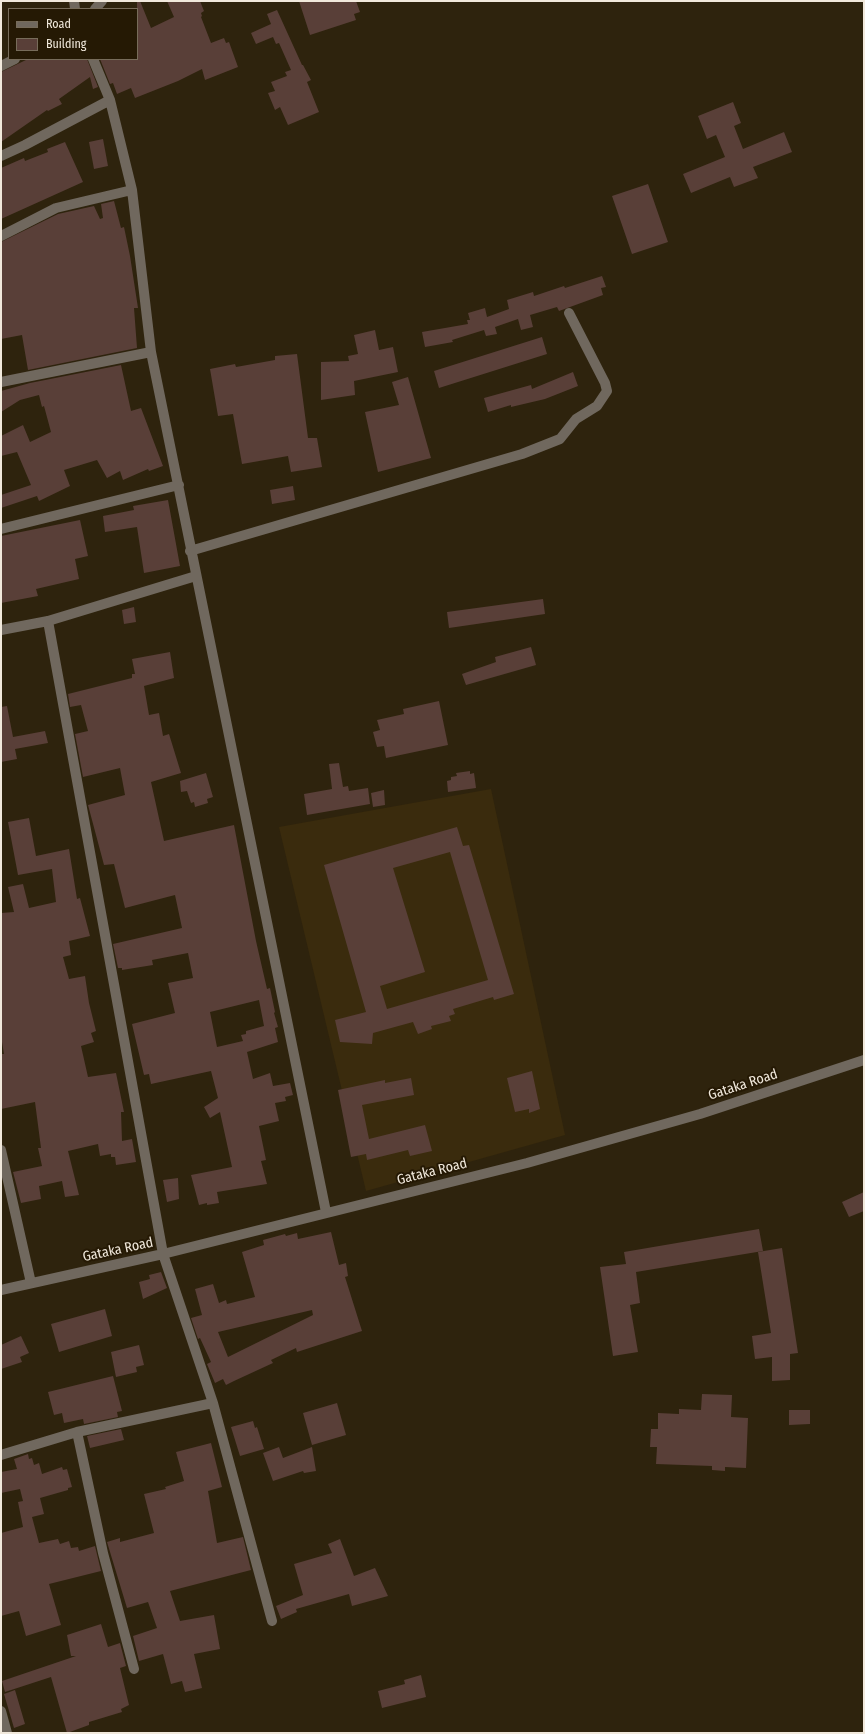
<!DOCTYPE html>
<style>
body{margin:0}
#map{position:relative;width:865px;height:1734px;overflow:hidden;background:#2e230d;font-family:"Fira Sans Condensed",sans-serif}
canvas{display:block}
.frame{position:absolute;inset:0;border:2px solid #f1e9dc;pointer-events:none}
.legend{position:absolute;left:8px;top:8px;width:130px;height:52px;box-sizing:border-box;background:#251904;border:1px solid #776c5a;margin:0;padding:5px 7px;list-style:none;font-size:12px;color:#f1e9dc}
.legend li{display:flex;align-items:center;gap:8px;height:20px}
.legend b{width:20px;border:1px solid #776c5a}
</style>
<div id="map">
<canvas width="865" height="1734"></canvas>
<div class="frame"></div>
<ul class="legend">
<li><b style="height:5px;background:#70685e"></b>Road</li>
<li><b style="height:11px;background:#593f38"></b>Building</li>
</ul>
</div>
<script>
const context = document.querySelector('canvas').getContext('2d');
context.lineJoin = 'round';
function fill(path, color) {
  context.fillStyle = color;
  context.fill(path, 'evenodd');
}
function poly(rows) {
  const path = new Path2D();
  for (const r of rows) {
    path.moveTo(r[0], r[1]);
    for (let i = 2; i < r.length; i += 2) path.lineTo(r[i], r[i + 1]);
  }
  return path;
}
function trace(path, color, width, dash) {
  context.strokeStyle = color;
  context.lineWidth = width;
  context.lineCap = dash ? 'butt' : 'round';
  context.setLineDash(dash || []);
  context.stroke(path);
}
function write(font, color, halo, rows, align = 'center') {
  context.font = font + ' "Fira Sans Condensed",sans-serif';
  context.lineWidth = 4;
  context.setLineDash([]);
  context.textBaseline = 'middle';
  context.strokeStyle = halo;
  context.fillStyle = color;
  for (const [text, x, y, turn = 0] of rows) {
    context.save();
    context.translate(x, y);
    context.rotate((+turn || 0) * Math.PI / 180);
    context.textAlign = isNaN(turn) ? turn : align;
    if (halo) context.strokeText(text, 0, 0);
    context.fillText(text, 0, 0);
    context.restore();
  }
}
const built = poly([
 [491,789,565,1135,366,1191,279,827]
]);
const building = poly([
 [137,1,140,1,151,28,174,17,167,1,200,1,204,11,201,13,202,16,201,17,211,43,224,38,226,43,229,42,238,67,205,80,202,69,178,81,135,98,131,88,117,94,113,83,110,84,100,59,137,59],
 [299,1,356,1,360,12,354,14,356,20,310,35],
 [277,10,302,65,303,65,311,80,307,82,319,112,288,125,280,107,275,110,268,93,275,91,271,82,287,76,285,72,291,70,279,43,276,44,273,37,256,44,251,33,271,24,267,14],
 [28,59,87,59,98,87,93,89,90,77,59,99,62,104,48,111,47,110,1,142,1,72],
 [733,102,741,123,734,126,743,149,784,132,792,152,753,167,758,178,734,187,730,177,691,193,683,174,725,157,716,135,707,139,698,116],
 [103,139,108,166,94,169,89,142],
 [65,142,83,182,1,219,1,168,24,158,25,161,48,152,47,149],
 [648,184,668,242,632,254,612,196],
 [114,201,121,228,124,227,130,256,138,308,134,308,137,348,28,370,22,335,1,339,1,242,58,214,94,206,100,219,103,218,101,204],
 [602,276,606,287,601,288,603,295,559,311,557,307,530,315,533,327,521,330,518,319,495,327,497,334,486,336,484,330,452,340,453,342,425,347,422,332,468,324,467,320,470,320,468,313,485,308,487,317,509,309,507,300,533,292,534,296,564,286,565,288],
 [375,330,379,350,393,347,398,372,354,381,355,395,321,400,321,362,349,361,348,356,358,354,354,335],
 [542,337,547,354,439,388,434,371],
 [297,354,308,438,317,438,322,467,291,472,288,456,242,464,233,414,218,416,210,369,235,364,236,367,275,360,275,356],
 [121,365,131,411,141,408,163,466,149,471,148,469,123,480,120,471,107,478,97,460,64,470,70,486,39,501,37,496,1,508,1,495,31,485,17,452,1,456,1,436,23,425,30,442,51,432,44,406,42,407,39,395,20,400,1,412,1,391,30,383],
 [573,372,578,386,545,399,511,407,511,405,488,412,484,398,531,385,532,389],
 [408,377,431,458,378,472,365,412,399,405,392,382],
 [293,486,295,500,272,504,270,490],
 [168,500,180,566,144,573,137,527,105,532,103,516,134,510,133,506],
 [80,520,88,556,75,559,79,579,36,589,38,596,1,603,1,536],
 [543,599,545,614,449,628,447,612],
 [134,607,136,622,124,624,122,610],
 [531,647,536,665,466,685,462,674,496,662,495,657],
 [170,652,174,678,144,686,149,715,159,713,163,736,169,734,181,773,151,782,164,841,234,825,256,941,267,989,270,988,275,1012,274,1013,278,1027,275,1028,278,1042,247,1052,253,1079,270,1073,273,1086,290,1083,293,1095,285,1097,286,1101,275,1103,279,1121,259,1126,266,1160,261,1161,267,1184,217,1192,219,1203,207,1205,207,1203,199,1205,191,1175,232,1167,220,1112,210,1118,204,1107,218,1098,211,1071,151,1084,149,1074,144,1075,132,1024,175,1013,168,983,193,978,188,953,152,960,153,965,122,970,122,968,118,968,113,944,182,928,175,895,125,908,114,864,104,865,88,805,125,795,120,768,83,777,75,734,88,731,81,705,70,707,68,694,132,678,132,674,135,674,132,659],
 [259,1000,264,1026,246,1031,246,1034,241,1035,243,1041,217,1047,210,1012],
 [439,701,448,745,386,758,384,746,377,747,373,732,380,730,377,720,404,714,403,709],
 [7,706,13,737,45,731,48,743,15,749,17,759,1,762,1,707],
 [339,763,343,787,348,786,349,791,368,788,370,804,307,815,304,794,332,789,329,764],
 [470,771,470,774,474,773,476,788,448,792,447,781,451,780,451,777,457,776,456,773],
 [206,773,213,797,207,799,208,803,195,807,194,802,191,803,187,791,181,792,180,781],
 [384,790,385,805,373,807,371,793],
 [29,818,36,856,69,849,77,899,80,898,90,936,69,941,71,955,63,957,69,979,85,976,89,1003,96,1031,91,1033,94,1042,81,1046,88,1077,116,1073,124,1112,121,1112,122,1141,132,1139,136,1162,116,1165,115,1157,111,1157,111,1154,100,1156,98,1144,68,1151,79,1195,65,1197,62,1181,39,1186,41,1199,21,1203,13,1172,42,1166,38,1148,41,1148,35,1102,1,1109,1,1054,4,1054,1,1036,1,913,14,912,8,887,23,884,29,908,56,902,52,869,18,875,8,822],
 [457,827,463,846,469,845,514,994,494,1000,493,997,453,1009,455,1014,449,1016,451,1021,431,1026,432,1029,418,1034,413,1022,373,1033,372,1044,340,1042,335,1020,366,1012,324,865],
 [450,852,488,980,387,1009,380,986,425,972,393,868],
 [532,1071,540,1109,529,1113,529,1109,515,1112,507,1078],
 [411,1078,414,1095,362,1105,369,1139,425,1125,432,1151,410,1156,408,1150,367,1160,366,1154,351,1157,338,1090,385,1080,385,1083],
 [178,1178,179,1199,167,1202,163,1180],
 [864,1192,864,1211,849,1217,842,1202],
 [759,1229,763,1251,636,1272,640,1303,630,1305,638,1352,613,1356,600,1267,626,1264,624,1252],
 [331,1232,339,1265,346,1263,348,1276,345,1277,362,1331,297,1352,296,1348,271,1360,273,1363,234,1381,226,1385,223,1379,215,1383,207,1364,211,1362,200,1338,198,1339,191,1318,202,1315,195,1289,213,1284,219,1303,226,1300,227,1304,255,1297,242,1252,264,1245,263,1240,285,1234,286,1236,297,1233,298,1239],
 [312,1310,313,1315,228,1357,218,1332],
 [782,1248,798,1353,790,1354,790,1380,772,1381,772,1357,755,1359,752,1336,771,1333,758,1252],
 [161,1272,167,1288,143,1299,139,1282,150,1279,149,1275],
 [105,1309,112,1336,59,1352,51,1324],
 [21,1336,29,1353,20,1357,22,1362,1,1369,1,1345],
 [139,1345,144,1365,136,1367,137,1372,116,1377,111,1352],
 [113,1376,122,1411,117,1412,118,1417,84,1424,83,1419,64,1423,62,1413,54,1415,48,1392],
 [702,1394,732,1395,731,1417,748,1418,746,1468,725,1467,725,1471,712,1470,712,1466,656,1464,657,1447,650,1447,651,1429,658,1429,658,1413,679,1414,679,1409,701,1410],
 [337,1403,346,1435,312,1445,303,1413],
 [789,1410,810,1410,810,1424,789,1425],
 [253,1421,255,1428,257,1427,264,1449,240,1456,231,1427],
 [121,1429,124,1440,90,1448,87,1436],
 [211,1443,222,1487,208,1491,217,1543,243,1537,251,1570,170,1591,180,1621,214,1615,220,1649,194,1654,202,1688,185,1692,182,1681,171,1684,163,1654,139,1661,133,1636,157,1628,148,1602,127,1608,107,1542,120,1538,120,1542,154,1533,144,1494,166,1489,165,1487,184,1481,176,1452],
 [279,1447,283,1458,312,1447,316,1471,304,1473,303,1471,273,1481,263,1453],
 [28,1454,29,1459,32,1458,34,1465,39,1463,42,1474,62,1467,63,1470,67,1469,72,1487,68,1488,68,1490,40,1498,44,1514,32,1517,39,1543,58,1539,60,1544,69,1541,71,1548,78,1547,79,1551,95,1546,101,1571,49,1584,61,1625,26,1636,19,1611,1,1616,1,1533,23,1527,18,1502,23,1501,20,1489,1,1493,1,1472,17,1469,14,1459],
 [340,1539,354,1576,375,1568,388,1596,352,1606,349,1594,296,1609,297,1612,281,1619,276,1606,303,1595,294,1564,332,1553,328,1544],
 [101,1624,108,1647,120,1643,126,1666,120,1668,129,1705,121,1709,122,1712,89,1722,89,1725,67,1733,51,1677,5,1692,2,1681,76,1656,71,1656,67,1635],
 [421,1675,426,1697,382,1708,378,1691,405,1684,404,1680],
 [15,1690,25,1724,14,1728,4,1694]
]);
const minor = poly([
 [74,1,75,9],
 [95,9,102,1],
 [93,59,110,100,132,190,151,352,326,1212],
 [1,66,15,59],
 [1,156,25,145,110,100],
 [1,236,56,208,132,190],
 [1,382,151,352],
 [1,529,179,485],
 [190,551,522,454,560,439,576,419,597,406,607,391,605,383,569,313],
 [48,621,163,1254,213,1403,272,1621],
 [1,630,48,621,196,576],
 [1,1150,31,1283],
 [1,1290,163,1254,527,1163,700,1114,864,1060],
 [77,1432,103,1553,134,1669],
 [1,1455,77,1432,213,1403],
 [1,1711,7,1733]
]);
const streetNames = [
 ["Gataka Road",743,1085,-18],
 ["Gataka Road",432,1172,-14],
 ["Gataka Road",118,1250,-12]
];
fill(built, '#3a2b0d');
fill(building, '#593f38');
trace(minor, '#70685e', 10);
write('14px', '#f1e9dc', '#251904', streetNames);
</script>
